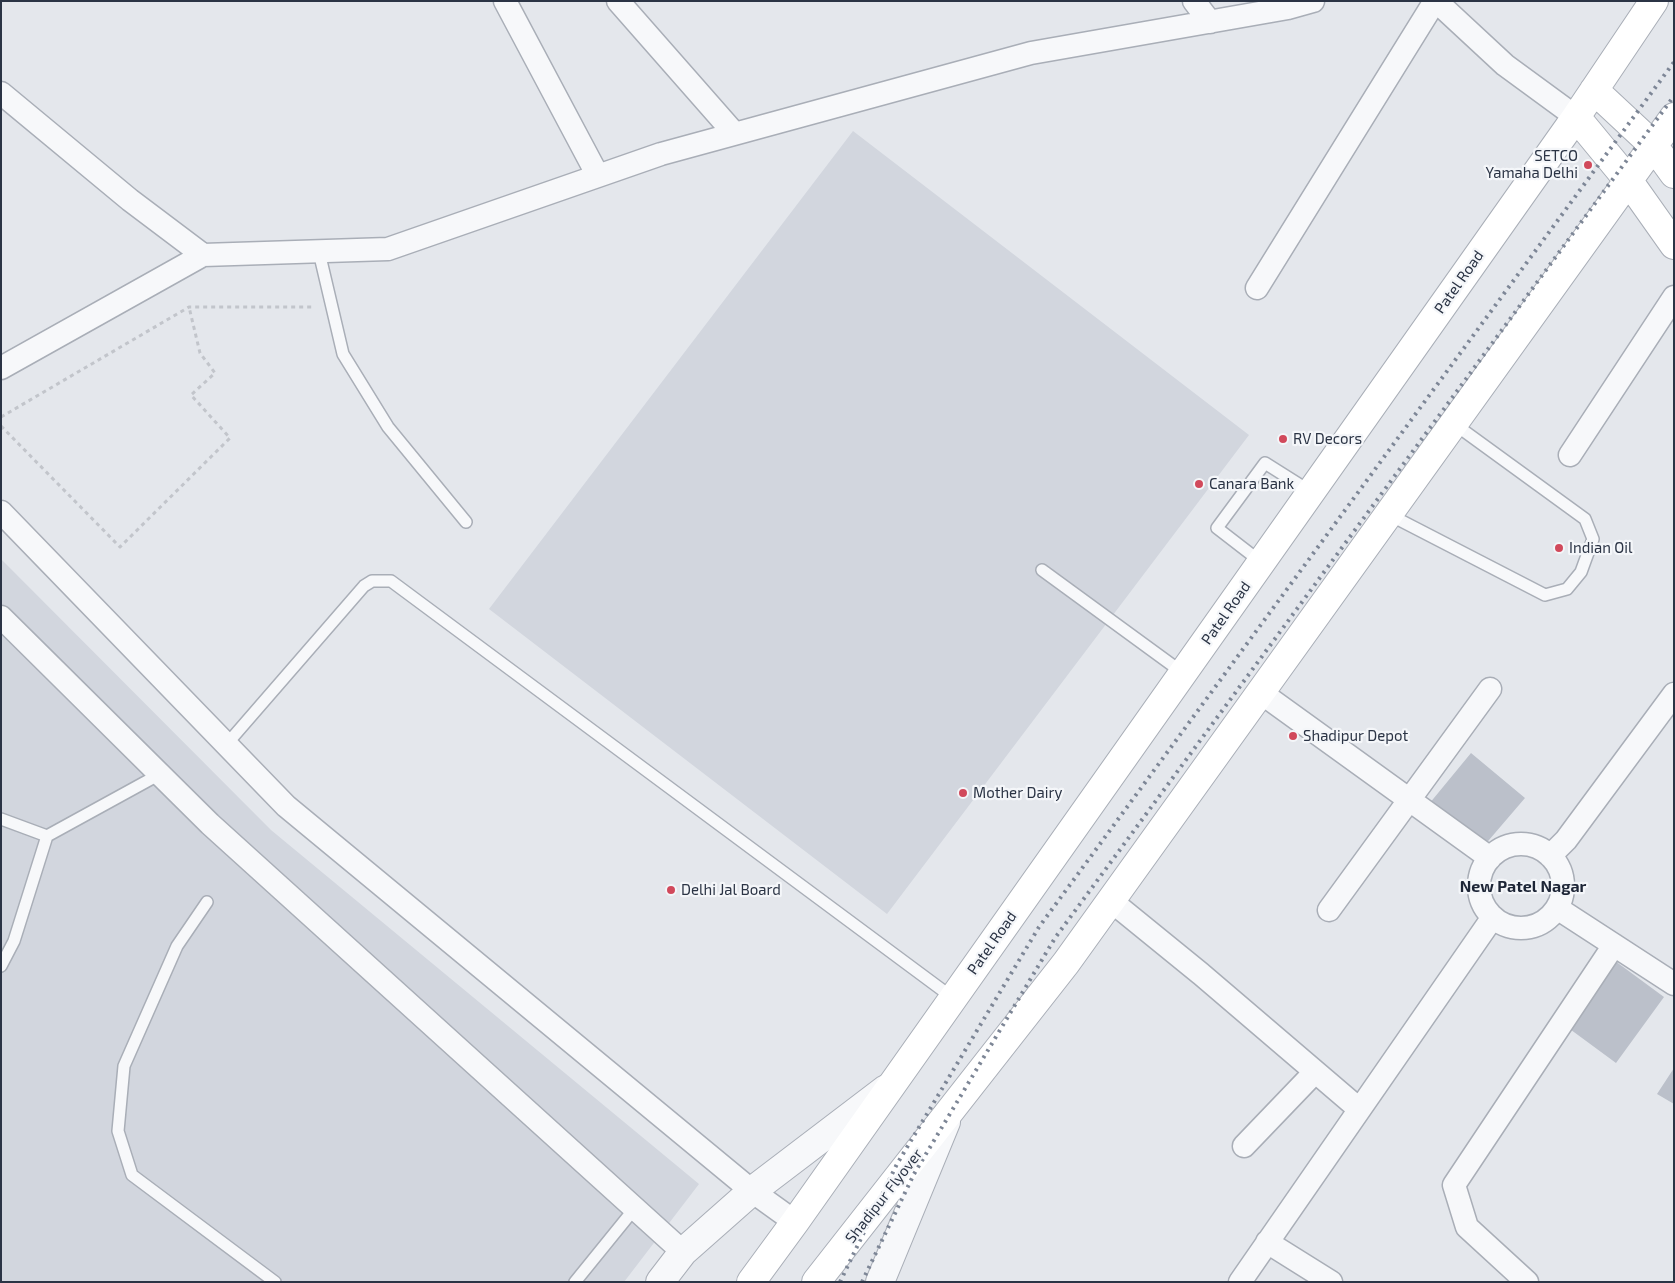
<!DOCTYPE html>
<style>
body{margin:0}
#map{position:relative;width:1675px;height:1283px;overflow:hidden;background:#e4e7ec;font-family:"Exo 2",sans-serif}
canvas{display:block}
.frame{position:absolute;inset:0;border:2px solid #2b3445;pointer-events:none}
</style>
<div id="map">
<canvas width="1675" height="1283"></canvas>
<div class="frame"></div>
</div>
<script>
const context = document.querySelector('canvas').getContext('2d');
context.lineJoin = 'round';
function fill(path, color) {
  context.fillStyle = color;
  context.fill(path, 'evenodd');
}
function poly(rows) {
  const path = new Path2D();
  for (const r of rows) {
    if (r.length === 3) {
      path.moveTo(r[0] + r[2], r[1]);
      path.arc(r[0], r[1], r[2], 0, 2 * Math.PI);
      continue;
    }
    path.moveTo(r[0], r[1]);
    for (let i = 2; i < r.length; i += 2) path.lineTo(r[i], r[i + 1]);
  }
  return path;
}
function trace(path, color, width, dash) {
  context.strokeStyle = color;
  context.lineWidth = width;
  context.lineCap = dash ? 'butt' : 'round';
  context.setLineDash(dash || []);
  context.stroke(path);
}
function write(font, color, halo, rows, align = 'center') {
  context.font = font + ' "Exo 2",sans-serif';
  context.lineWidth = 4.5;
  context.setLineDash([]);
  context.textBaseline = 'middle';
  context.strokeStyle = halo;
  context.fillStyle = color;
  for (const [text, x, y, turn = 0] of rows) {
    context.save();
    context.translate(x, y);
    context.rotate((+turn || 0) * Math.PI / 180);
    context.textAlign = isNaN(turn) ? turn : align;
    if (halo) context.strokeText(text, 0, 0);
    context.fillText(text, 0, 0);
    context.restore();
  }
}
const built = poly([
 [853,131,1249,435,887,914,489,609],
 [1,559,271,830,699,1184,624,1282,1,1282]
]);
const building = poly([
 [1471,753,1525,798,1483,847,1429,804],
 [1611,958,1664,997,1616,1063,1563,1024],
 [1674,1068,1674,1104,1657,1094]
]);
const path = poly([
 [1,417,189,307,312,307],
 [1,426,120,547,230,438,191,395,215,373,200,353,189,307]
]);
const service = poly([
 [319,252,343,354,388,427,466,522],
 [1388,514,1545,595,1567,589,1581,572,1593,539,1585,519,1453,423],
 [1261,562,1217,528,1265,463,1311,492],
 [1042,570,1183,673],
 [226,745,364,586,372,581,391,581,953,998],
 [1,819,47,836],
 [207,902,177,946,124,1066,118,1131,132,1175,275,1282],
 [1,966,14,941,47,836,160,774],
 [575,1282,635,1208]
]);
const minor = poly([
 [505,1,598,176],
 [618,1,734,133],
 [1194,1,1210,22],
 [1436,1,1505,65,1576,117],
 [1,93,130,200,203,255,388,249,661,154,1031,53,1288,8,1313,1],
 [1257,288,1435,1],
 [1,368,203,255],
 [1570,455,1674,297],
 [1,512,286,806,752,1191,795,1222],
 [1,617,210,824,683,1252],
 [1260,692,1490,858],
 [1521,886,42],
 [1550,856,1566,840,1674,694],
 [1110,900,1201,974,1359,1109],
 [1557,908,1674,984],
 [1329,910,1490,689],
 [1244,1146,1315,1072],
 [1267,1242,1331,1282],
 [1240,1282,1493,917],
 [1527,1282,1467,1227,1454,1185,1614,945]
]);
const tertiary = poly([
 [660,1282,683,1252,752,1191,886,1089],
 [880,1282,946,1122]
]);
const secondary = poly([
 [1594,90,1653,145,1674,174],
 [1576,117,1628,180,1674,245],
 [751,1282,795,1222,1576,117,1654,1],
 [816,1282,1066,963,1674,117]
]);
const rail = poly([
 [840,1282,897,1164,1039,927,1674,62],
 [862,1282,914,1174,1055,938,1674,96]
]);
const markers = [
 [1588,165,5,"#d1495b"],
 [1283,439,5,"#d1495b"],
 [1199,484,5,"#d1495b"],
 [1559,548,5,"#d1495b"],
 [1293,736,5,"#d1495b"],
 [963,793,5,"#d1495b"],
 [671,890,5,"#d1495b"]
];
const poiNames = [
 ["SETCO",1578,156,"right"],
 ["Yamaha Delhi",1578,173,"right"],
 ["RV Decors",1293,439],
 ["Canara Bank",1209,484],
 ["Indian Oil",1569,548],
 ["Shadipur Depot",1303,736],
 ["Mother Dairy",973,793],
 ["Delhi Jal Board",681,890]
];
const streetNames = [
 ["Patel Road",1459,282,-55],
 ["Patel Road",1226,613,-55],
 ["Patel Road",992,943,-55],
 ["Shadipur Flyover",884,1196,-52]
];
const neighbourhoodNames = [
 ["New Patel Nagar",1523,887]
];
fill(built, '#d2d6de');
fill(building, '#bbc0ca');
trace(service, '#a9aeb7', 14);
trace(minor, '#a9aeb7', 25);
trace(tertiary, '#a9aeb7', 30);
trace(secondary, '#a9aeb7', 30);
trace(path, '#c2c5cb', 3, [4, 4]);
trace(service, '#f7f8fa', 11);
trace(minor, '#f7f8fa', 22);
trace(tertiary, '#f7f8fa', 28);
trace(secondary, '#fff', 28);
trace(rail, '#7d8696', 4, [2.5, 5]);
for (const [x, y, r, color] of markers) {
  const dot = new Path2D();
  dot.arc(x, y, r, 0, 2 * Math.PI);
  context.fillStyle = color;
  context.fill(dot);
  trace(dot, '#f4f6f9', 2);
}
write('15px', '#2b3445', '#f4f6f9', poiNames, 'left');
write('15px', '#2b3445', '#f4f6f9', streetNames);
write('bold 16px', '#1d2536', '#f4f6f9', neighbourhoodNames);
</script>
